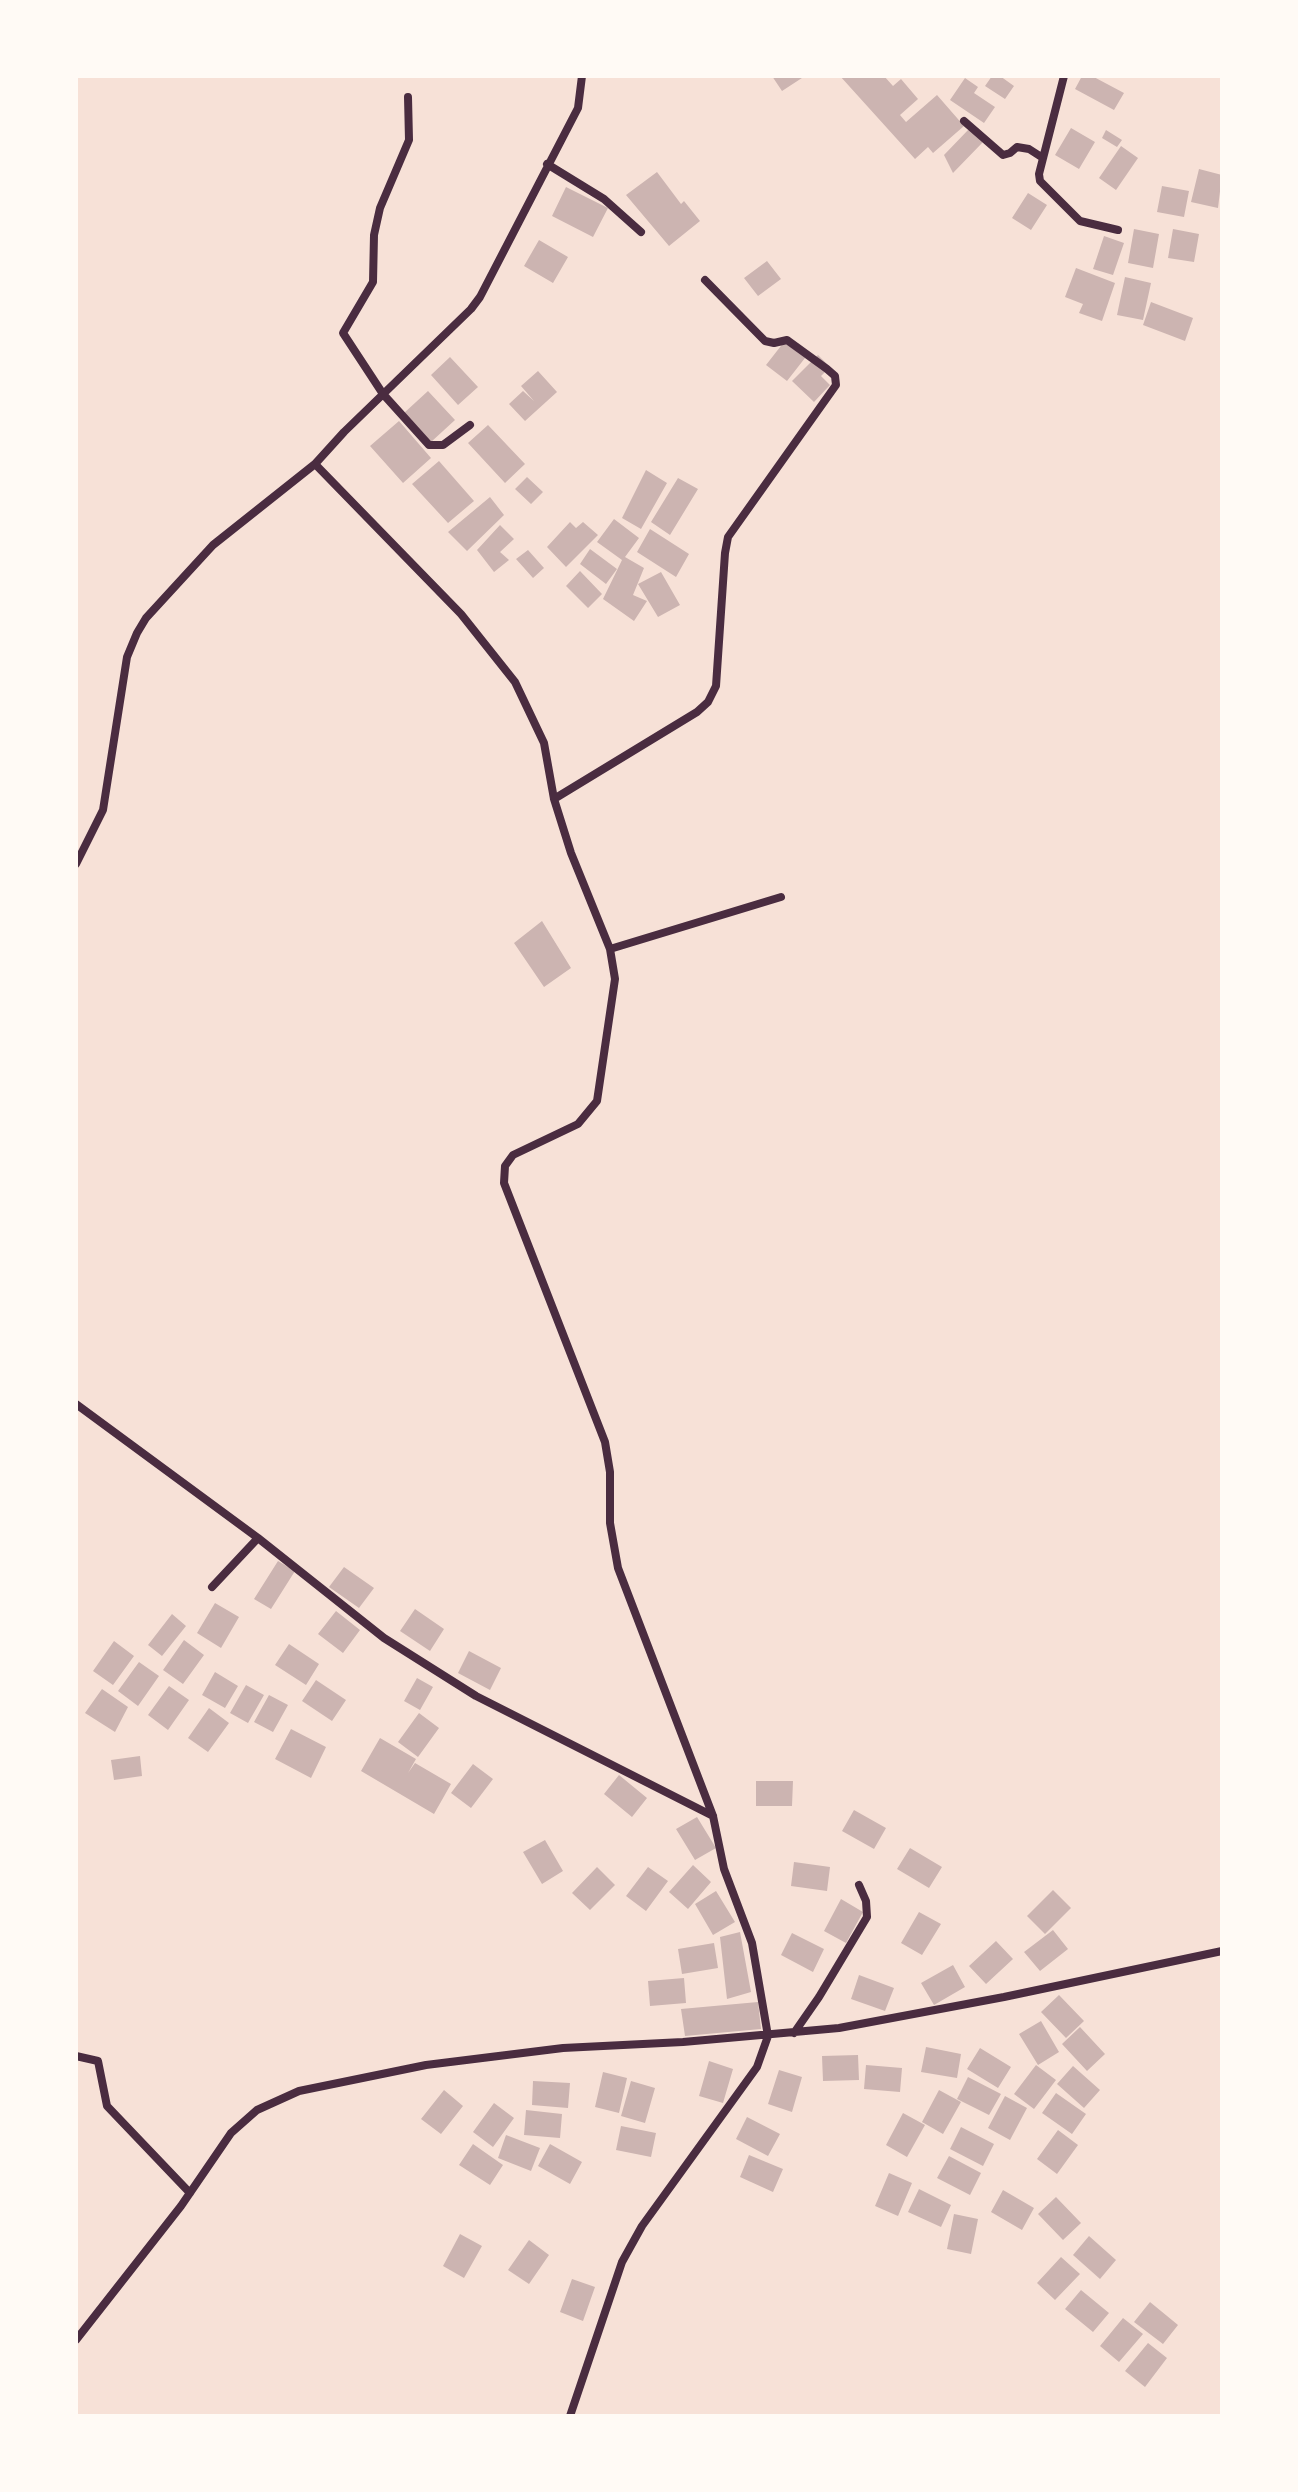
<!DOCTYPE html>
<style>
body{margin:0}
#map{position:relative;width:1298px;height:2492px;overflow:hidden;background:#f7e1d7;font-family:"Archivo Narrow",sans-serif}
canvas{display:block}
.frame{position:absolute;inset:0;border:78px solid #fffaf5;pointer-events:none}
</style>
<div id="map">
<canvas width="1298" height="2492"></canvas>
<div class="frame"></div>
</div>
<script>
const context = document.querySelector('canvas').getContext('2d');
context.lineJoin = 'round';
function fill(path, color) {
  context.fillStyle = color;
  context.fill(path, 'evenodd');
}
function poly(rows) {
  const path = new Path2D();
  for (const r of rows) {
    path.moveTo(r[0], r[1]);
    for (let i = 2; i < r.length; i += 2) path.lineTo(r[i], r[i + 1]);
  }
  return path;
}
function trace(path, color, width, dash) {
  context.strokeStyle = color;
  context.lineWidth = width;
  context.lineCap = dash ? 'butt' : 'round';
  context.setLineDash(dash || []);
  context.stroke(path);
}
const building = poly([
 [772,76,805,76,782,91],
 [840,76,884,76,893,86,901,79,918,99,900,115,906,122,937,95,964,126,933,153,928,147,915,159],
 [992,76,1000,76,1014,86,1005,99,985,86],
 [1082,76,1092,76,1124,93,1114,110,1075,89],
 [965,78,978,87,974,93,995,107,984,123,950,100],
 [1071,128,1095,142,1079,169,1055,155],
 [969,129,983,142,953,173,944,155],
 [1106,130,1122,140,1117,147,1102,138],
 [1121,146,1138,158,1116,190,1099,178],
 [1199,169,1222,175,1218,208,1191,202],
 [657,172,681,204,684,201,700,221,669,246,626,195],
 [1162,186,1189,191,1184,217,1157,212],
 [566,187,608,208,593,237,552,216],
 [1028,193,1047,205,1031,230,1012,218],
 [1134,229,1159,234,1153,268,1128,263],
 [1173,229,1199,234,1194,262,1168,258],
 [1104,236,1124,243,1113,275,1093,269],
 [539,240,568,257,553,283,524,266],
 [767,261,781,279,758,296,744,278],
 [1076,268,1115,283,1102,321,1079,313,1083,304,1065,297],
 [1125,277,1151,283,1143,320,1117,315],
 [1151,302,1193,318,1185,341,1143,325],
 [784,342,805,358,787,381,766,365],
 [818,355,830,367,821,376,830,385,814,402,792,381],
 [450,357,478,387,458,405,431,375],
 [538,371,557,392,525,421,509,404,523,391,534,401,521,386],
 [428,391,455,420,431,442,404,413],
 [399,421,431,458,403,483,370,446],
 [488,425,525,464,505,483,468,443],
 [439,461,474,501,448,523,412,484],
 [646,470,667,483,641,529,622,518],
 [527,477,543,492,531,504,515,489],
 [678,478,698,489,670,535,651,522],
 [490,497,504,515,467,551,448,532],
 [614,519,639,538,625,557,644,568,633,595,647,601,634,621,603,599,622,560,597,542],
 [570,522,576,528,583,522,598,535,566,567,547,547],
 [500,525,514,539,500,552,509,560,494,572,477,550],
 [650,529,689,554,676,577,637,552],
 [590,549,617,569,606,584,580,564],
 [528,550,544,568,533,578,516,559],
 [580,571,602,594,588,608,566,586],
 [661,572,680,605,658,617,638,584],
 [542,921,571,968,544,987,514,943],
 [278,1561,295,1571,271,1609,254,1599],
 [344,1567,374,1588,359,1608,329,1587],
 [215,1603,239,1617,221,1648,197,1633],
 [415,1609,444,1629,430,1651,400,1631],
 [336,1611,360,1630,343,1653,318,1634],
 [172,1614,186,1626,162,1656,148,1645],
 [184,1640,204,1655,183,1684,163,1670],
 [114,1641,134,1656,113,1685,93,1671],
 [289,1644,319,1664,306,1685,275,1665],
 [469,1651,501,1668,490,1690,458,1673],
 [139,1662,159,1676,138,1706,118,1691],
 [215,1672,238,1686,225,1708,202,1695],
 [417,1678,433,1687,420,1710,404,1701],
 [316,1680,346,1700,332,1721,302,1701],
 [246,1685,264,1695,248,1723,230,1713],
 [169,1686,189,1700,168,1730,148,1715],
 [102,1689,128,1707,115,1732,85,1713],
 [269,1695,288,1705,273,1732,254,1722],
 [209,1708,229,1723,208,1752,188,1738],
 [419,1713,439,1728,418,1757,398,1742],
 [291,1729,326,1747,311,1778,275,1759],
 [380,1738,416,1759,408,1773,415,1763,451,1784,434,1814,361,1771],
 [140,1756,142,1776,114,1780,111,1760],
 [473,1764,493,1779,471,1808,451,1793],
 [619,1775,647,1798,632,1817,604,1794],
 [756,1781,793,1781,792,1806,756,1806],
 [854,1810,886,1828,874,1849,842,1831],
 [697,1817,716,1848,695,1860,676,1829],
 [545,1840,563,1871,542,1884,523,1852],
 [910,1848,942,1867,929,1888,897,1869],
 [794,1862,830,1867,827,1891,791,1886],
 [693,1865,711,1882,688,1909,669,1892],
 [597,1867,615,1885,590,1910,572,1893],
 [648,1867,668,1881,646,1911,626,1896],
 [1053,1890,1071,1908,1045,1934,1027,1916],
 [716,1891,735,1922,713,1935,695,1904],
 [841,1899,863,1912,846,1943,824,1931],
 [919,1912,941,1924,922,1955,901,1943],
 [1053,1930,1068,1949,1040,1971,1024,1952],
 [740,1932,751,1992,727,1999,720,1937],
 [792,1933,824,1949,813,1972,781,1955],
 [996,1941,1013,1959,986,1984,969,1966],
 [714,1943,718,1968,682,1974,678,1949],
 [953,1965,965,1987,934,2005,921,1983],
 [859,1975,894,1988,885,2011,851,1999],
 [684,1978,686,2003,650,2006,648,1981],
 [1059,1995,1084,2021,1066,2038,1041,2012],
 [758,2002,761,2029,685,2036,681,2009],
 [1041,2021,1059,2052,1038,2065,1019,2034],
 [1080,2027,1105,2054,1087,2071,1062,2044],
 [926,2047,961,2054,957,2078,921,2072],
 [980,2048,1011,2067,998,2088,967,2069],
 [858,2055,859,2080,823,2081,822,2056],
 [709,2061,733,2069,723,2103,699,2096],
 [866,2065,902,2068,900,2092,864,2089],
 [1036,2065,1056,2080,1034,2109,1014,2094],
 [1073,2066,1100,2090,1084,2108,1057,2084],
 [779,2070,802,2077,792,2112,768,2104],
 [603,2072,627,2078,619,2113,595,2107],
 [968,2077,1001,2094,989,2115,957,2099],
 [533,2081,570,2083,568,2108,532,2105],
 [631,2081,655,2088,645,2123,621,2116],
 [444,2090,463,2106,441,2134,421,2119],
 [939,2090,961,2102,943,2134,922,2122],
 [1056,2093,1086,2114,1072,2134,1042,2113],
 [1005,2096,1027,2108,1010,2140,988,2128],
 [494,2103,514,2118,493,2147,473,2132],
 [526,2110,562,2114,560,2138,524,2135],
 [903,2113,925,2125,907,2157,886,2145],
 [747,2117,780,2134,768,2156,736,2139],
 [621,2126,656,2133,651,2157,616,2150],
 [961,2127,994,2144,983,2166,950,2149],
 [1058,2130,1078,2145,1057,2174,1037,2159],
 [506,2135,540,2148,531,2171,498,2158],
 [473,2144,503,2165,490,2185,459,2165],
 [550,2144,582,2162,570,2184,538,2166],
 [749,2155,783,2169,773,2192,740,2177],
 [949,2156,981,2173,970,2195,937,2178],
 [889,2173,912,2183,898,2216,875,2206],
 [919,2189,951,2205,941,2227,908,2212],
 [1003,2190,1034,2208,1022,2230,991,2212],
 [1056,2197,1081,2223,1063,2240,1038,2214],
 [954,2214,978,2219,971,2254,947,2249],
 [460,2234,482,2246,464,2278,443,2266],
 [1089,2236,1116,2260,1100,2279,1073,2255],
 [529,2240,549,2255,529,2284,508,2270],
 [1061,2257,1080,2274,1055,2300,1037,2283],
 [572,2279,595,2287,583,2321,560,2312],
 [1081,2290,1109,2313,1093,2332,1065,2309],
 [1150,2302,1178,2325,1163,2344,1134,2322],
 [1123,2318,1143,2334,1119,2362,1100,2346],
 [1148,2343,1167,2358,1145,2387,1125,2371]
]);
const minor = poly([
 [1064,76,1039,174,1040,181,1080,221,1118,230],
 [408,97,409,140,380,208,374,235,373,282,343,333,383,394,429,445,443,445,470,425],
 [964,121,1003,155,1010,153,1017,147,1029,149,1043,158],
 [547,164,604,199,641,232],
 [554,799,697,712,708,702,716,686,725,553,728,537,836,385,835,376,827,369,787,340,774,343,765,341,705,280],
 [76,864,103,810,127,657,137,633,146,618,213,545,315,464],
 [610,949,781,897],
 [76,1404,258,1538,384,1638,476,1696,713,1816],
 [212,1587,258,1538],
 [794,2033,819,1997,867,1917,866,1901,859,1885],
 [76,2056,98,2061,107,2106,190,2193],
 [76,2340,181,2206,231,2133,257,2110,299,2091,426,2065,563,2048,683,2042,839,2028,1004,1997,1222,1951],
 [570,2416,622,2262,642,2226,757,2067,768,2036,752,1943,724,1869,713,1816,618,1568,610,1523,610,1472,605,1442,504,1183,505,1166,513,1155,578,1124,597,1101,615,979,610,949,571,853,554,799,544,743,515,682,461,614,315,464,344,432,471,309,480,297,578,108,582,76]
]);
fill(building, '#ccb4b1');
trace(minor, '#4a2c40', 8);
</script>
